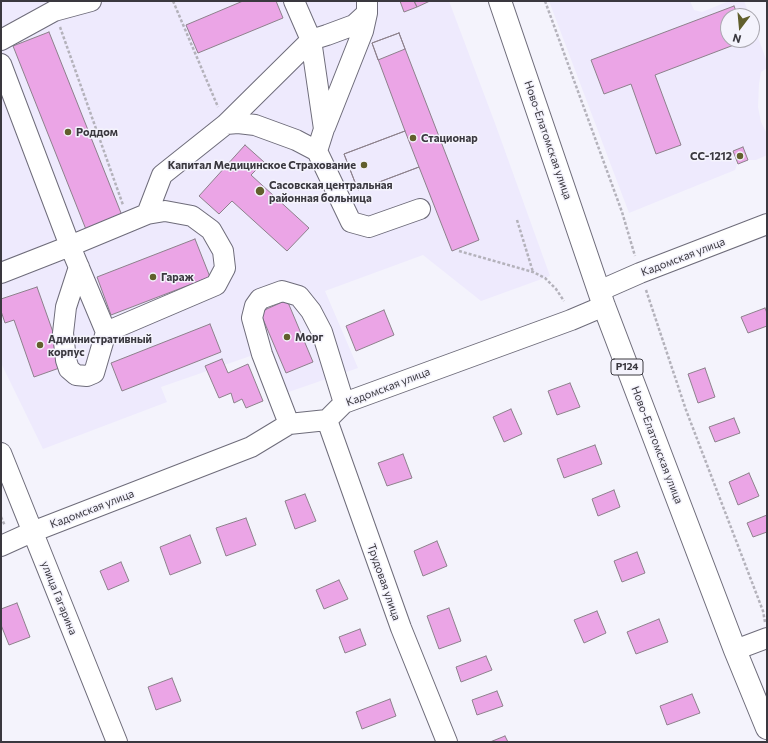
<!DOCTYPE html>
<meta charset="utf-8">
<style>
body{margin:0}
#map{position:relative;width:768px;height:743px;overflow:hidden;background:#f4f3fc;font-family:Commissioner,sans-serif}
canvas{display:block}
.frame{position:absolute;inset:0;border:2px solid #3a383f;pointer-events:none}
.north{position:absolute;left:720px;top:8px;width:40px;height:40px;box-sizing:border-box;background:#f4f3fc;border:1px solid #aaa8b0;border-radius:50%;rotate:196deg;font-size:11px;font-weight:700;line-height:16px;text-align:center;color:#3a383f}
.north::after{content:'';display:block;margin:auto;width:14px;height:18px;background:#615f2c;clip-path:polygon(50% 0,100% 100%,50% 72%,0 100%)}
</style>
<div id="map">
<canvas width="768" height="743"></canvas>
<div class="frame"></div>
<div class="north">N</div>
</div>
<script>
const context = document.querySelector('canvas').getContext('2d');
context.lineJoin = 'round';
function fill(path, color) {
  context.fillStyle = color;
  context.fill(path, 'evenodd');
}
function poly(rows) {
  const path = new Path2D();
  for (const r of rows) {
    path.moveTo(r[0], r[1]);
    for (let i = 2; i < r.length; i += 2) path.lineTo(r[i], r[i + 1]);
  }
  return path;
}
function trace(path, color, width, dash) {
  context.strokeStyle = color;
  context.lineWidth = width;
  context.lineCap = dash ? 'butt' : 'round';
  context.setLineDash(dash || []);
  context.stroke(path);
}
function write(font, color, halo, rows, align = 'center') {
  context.font = font + ' Commissioner,sans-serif';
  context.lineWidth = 3;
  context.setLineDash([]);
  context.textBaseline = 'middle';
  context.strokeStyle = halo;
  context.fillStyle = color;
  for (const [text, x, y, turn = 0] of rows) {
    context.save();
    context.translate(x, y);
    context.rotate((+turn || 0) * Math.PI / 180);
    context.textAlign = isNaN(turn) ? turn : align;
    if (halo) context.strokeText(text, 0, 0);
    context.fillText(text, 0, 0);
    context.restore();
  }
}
const built = poly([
 [1,1,449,1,496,126,550,276,481,301,423,255,325,291,358,368,277,396,259,353,161,387,167,402,43,449,1,363],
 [549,1,690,1,694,10,702,12,729,1,744,1,750,16,728,16,728,40,752,40,752,21,767,62,767,68,761,72,759,84,758,107,761,122,767,134,767,155,756,160,749,160,743,147,732,151,737,165,735,170,629,213]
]);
const building = poly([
 [243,1,276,1,283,18,198,53,186,25,243,1],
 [400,1,414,1,417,7,404,12,400,1],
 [414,1,430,1,417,7,414,1],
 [734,6,738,16,728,16,728,40,747,40,655,75,681,145,656,154,631,84,604,94,591,60,734,6],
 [49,32,123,218,87,232,13,46,49,32],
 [399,33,405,49,378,60,372,43,399,33],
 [399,33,479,240,452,251,419,167,358,190,344,154,405,131,372,43,399,33],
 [405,131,419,167,358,190,344,154,405,131],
 [245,145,264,162,251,175,309,228,287,251,232,201,219,214,199,196,245,145],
 [743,147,748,160,738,164,733,151,743,147],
 [195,239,210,277,111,315,97,277,195,239],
 [37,287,65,366,34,377,14,320,5,323,1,311,1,299,37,287],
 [287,300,313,362,286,373,260,312,287,300],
 [765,308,767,313,767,326,748,333,741,317,765,308],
 [384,310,394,335,356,351,346,326,384,310],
 [210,324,221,352,122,391,111,363,210,324],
 [222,359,228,373,248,364,263,401,246,408,242,399,234,403,231,393,219,398,205,366,222,359],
 [705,368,715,397,698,403,688,374,705,368],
 [570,383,580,407,557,415,548,391,570,383],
 [511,409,522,434,504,442,493,417,511,409],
 [734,418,740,433,715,442,709,427,734,418],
 [595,445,602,464,564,478,557,459,595,445],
 [403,454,412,478,387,486,378,463,403,454],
 [749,473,759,496,738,505,729,482,749,473],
 [614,490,620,507,598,516,592,499,614,490],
 [305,494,316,521,295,529,285,501,305,494],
 [767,515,767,532,753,537,747,523,767,515],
 [246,518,256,545,226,556,216,528,246,518],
 [190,535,201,563,170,575,160,547,190,535],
 [437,541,447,566,423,576,414,551,437,541],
 [637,552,645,573,622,582,614,561,637,552],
 [121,562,129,581,108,590,100,571,121,562],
 [339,580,348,599,324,609,316,590,339,580],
 [17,603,30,637,9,645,1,625,1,609,17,603],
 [449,608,461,641,439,649,427,616,449,608],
 [597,611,606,633,584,643,574,620,597,611],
 [659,619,668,642,636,654,627,632,659,619],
 [360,629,366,645,345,653,339,637,360,629],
 [486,656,492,670,461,682,456,667,486,656],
 [172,678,181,701,156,710,148,687,172,678],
 [497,691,503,706,477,715,472,700,497,691],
 [692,694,700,713,667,725,660,706,692,694],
 [390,699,396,716,362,729,356,712,390,699],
 [505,736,508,742,490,742,505,736]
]);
const path = poly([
 [173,1,218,107],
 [545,1,622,212,635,256],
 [60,27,123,205],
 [517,220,533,272],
 [459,251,533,272,545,278,556,289,564,301],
 [646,290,686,410,763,611,765,622],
 [1,517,5,526]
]);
const minor = poly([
 [367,1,367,13,354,25,327,35,311,40,324,129,317,151,351,222,369,227,420,209],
 [1,40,54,11,91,1],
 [1,64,70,246,147,214,162,175,226,124,311,40,294,1],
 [226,124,238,123,255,125,296,140,317,151],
 [325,127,363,31,367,13],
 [79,267,66,307,63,333,66,360,69,369,76,375,87,376,94,373,106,332],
 [1,273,70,246,106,332,216,285,225,268,223,251,211,230,192,216,165,211,147,214],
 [599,291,640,273,767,224],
 [327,420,401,628,447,742],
 [289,424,262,354,252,318,255,306,260,299,282,291,299,296,311,311,322,332,344,403],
 [1,453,117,742],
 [1,546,32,532,251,447,289,424,327,420,344,403,571,320,604,306],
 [735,650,767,638]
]);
const major = poly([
 [500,1,604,306,735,650,767,728]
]);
const markers = [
 [68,132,4,"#615f2c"],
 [413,138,4,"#615f2c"],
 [740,156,4,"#615f2c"],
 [364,165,4,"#615f2c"],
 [260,191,5,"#615f2c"],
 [153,277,4,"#615f2c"],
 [287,337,4,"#615f2c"],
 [40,345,4,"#615f2c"]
];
const shields = [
 [627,367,32]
];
const shieldNames = [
 ["Р124",627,367]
];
const poiNames = [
 ["Роддом",76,132],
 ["Стационар",421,138],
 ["СС-1212",732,156,"right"],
 ["Капитал Медицинское Страхование",356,165,"right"],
 ["Сасовская центральная",269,185],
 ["районная больница",269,198],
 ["Гараж",161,277],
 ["Морг",295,337],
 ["Административный",48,339],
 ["корпус",48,352]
];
const streetNames = [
 ["Ново-Елатомская улица",548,140,71],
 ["Кадомская улица",683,257,-21],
 ["Кадомская улица",388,387,-21],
 ["Ново-Елатомская улица",657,445,69],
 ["Кадомская улица",92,509,-21],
 ["Трудовая улица",384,582,71],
 ["улица Гагарина",59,598,68]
];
fill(built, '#eeeafd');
fill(building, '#eba5e6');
trace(building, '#8d818c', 1);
trace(minor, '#6e6c7a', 22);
trace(major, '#6e6c7a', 24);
trace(path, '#b4b2bb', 2.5, [3, 2]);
trace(minor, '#fff', 20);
trace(major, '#fff', 22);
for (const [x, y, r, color] of markers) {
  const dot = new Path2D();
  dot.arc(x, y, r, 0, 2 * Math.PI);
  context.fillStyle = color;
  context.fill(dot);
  trace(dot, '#f4f3fc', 1.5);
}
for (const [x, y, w] of shields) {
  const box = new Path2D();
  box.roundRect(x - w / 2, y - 8, w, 16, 3);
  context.fillStyle = '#f4f3fc';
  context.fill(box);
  trace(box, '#3a383f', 1);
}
write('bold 10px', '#3a383f', null, shieldNames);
write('bold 11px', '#3a383f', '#f4f3fc', poiNames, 'left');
write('11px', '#3a383f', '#f4f3fc', streetNames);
</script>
